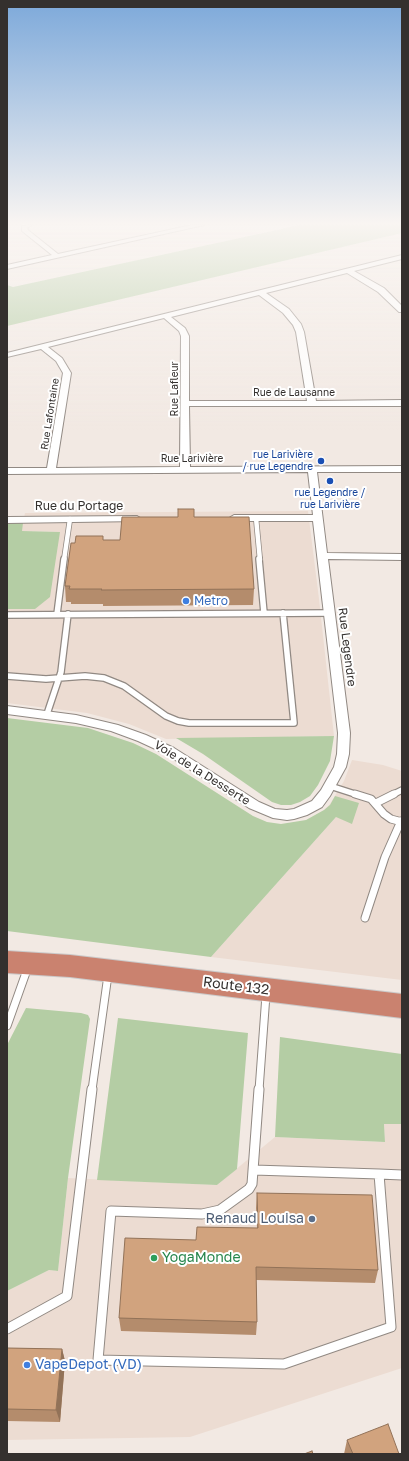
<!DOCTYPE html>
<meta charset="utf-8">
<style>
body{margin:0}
#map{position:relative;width:409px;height:1461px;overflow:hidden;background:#f2e9e3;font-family:"Golos Text",sans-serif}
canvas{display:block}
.frame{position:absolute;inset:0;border:8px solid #34302e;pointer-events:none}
</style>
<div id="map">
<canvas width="409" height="1461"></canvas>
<div class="frame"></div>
</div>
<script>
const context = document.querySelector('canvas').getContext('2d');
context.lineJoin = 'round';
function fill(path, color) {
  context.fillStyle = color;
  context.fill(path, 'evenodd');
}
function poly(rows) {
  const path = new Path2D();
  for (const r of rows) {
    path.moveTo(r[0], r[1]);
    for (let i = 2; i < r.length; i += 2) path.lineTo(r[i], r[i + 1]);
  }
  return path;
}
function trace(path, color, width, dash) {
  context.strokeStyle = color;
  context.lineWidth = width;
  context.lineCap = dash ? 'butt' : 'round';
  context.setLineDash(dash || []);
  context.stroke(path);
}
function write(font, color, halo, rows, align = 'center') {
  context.font = font + ' "Golos Text",sans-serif';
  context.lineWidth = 4;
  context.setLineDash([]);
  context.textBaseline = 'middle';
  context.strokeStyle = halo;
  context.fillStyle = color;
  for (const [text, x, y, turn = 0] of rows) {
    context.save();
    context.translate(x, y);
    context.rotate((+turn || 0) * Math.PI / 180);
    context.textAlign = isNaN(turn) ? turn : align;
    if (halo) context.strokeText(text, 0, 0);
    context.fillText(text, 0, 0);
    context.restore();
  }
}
const built = poly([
 [308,511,319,599,334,736,166,739,129,724,87,713,7,703,7,609,35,609,60,532,21,531,25,513],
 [352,760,383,765,402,771,402,980,211,957,336,817,324,810,330,804,344,781],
 [384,1124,402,1124,402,1368,190,1437,7,1440,7,1291,49,1270,58,1271,68,1178,217,1185,275,1137,385,1142]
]);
const green = poly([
 [300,225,402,225,402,233,7,326,7,285,13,287],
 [7,523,23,523,22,531,60,532,50,597,35,609,7,609],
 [7,718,88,728,133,743,156,754,253,816,267,822,281,824,306,820,324,810,330,805,335,796,359,803,352,824,336,817,211,957,7,931],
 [334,736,330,761,318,785,310,796,300,802,291,805,281,805,272,802,203,754,176,738],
 [26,1008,81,1013,88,1015,90,1019,68,1178,58,1271,49,1270,7,1291,7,1045],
 [118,1018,248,1033,237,1169,217,1185,97,1180],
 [280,1037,402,1054,402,1124,384,1124,385,1142,275,1137]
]);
const laneFar3 = poly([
 [256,518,260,560],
 [64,560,70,519]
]);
const laneFar2 = poly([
 [259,559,264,613],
 [57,614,64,559],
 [7,615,330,613],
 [7,676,46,679,85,676,104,678,124,686,166,716,178,721,189,723,294,723,283,613],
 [47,714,61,672,68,614],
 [330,786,358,795],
 [392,795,402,790]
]);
const laneFar1 = poly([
 [355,794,371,799,384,814,391,819,402,822],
 [376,803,394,794],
 [365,918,385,857,401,821],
 [7,1026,28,967],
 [92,1090,108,975],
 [259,1090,266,995]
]);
const lane = poly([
 [254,1170,379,1174,391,1327,284,1364,98,1360,111,1211,202,1214,220,1210,249,1189,252,1184,259,1089],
 [379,1174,402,1175],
 [7,1329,67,1296,92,1089]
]);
const street = poly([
 [32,225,27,228,28,230,58,254,192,225,204,225,7,269,7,265,52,255,22,231,22,226,32,225],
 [402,255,402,259,354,271,384,288,402,306,402,312,399,312,378,292,347,273,266,293,289,309,301,324,304,332,316,401,402,400,402,406,189,406,190,467,402,466,402,472,317,472,327,553,402,554,402,560,328,559,350,733,349,754,346,767,330,796,322,807,307,815,294,819,287,820,273,818,249,808,166,754,138,741,111,731,76,723,7,714,7,706,76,715,118,725,146,735,174,748,259,802,275,809,287,810,294,809,312,801,321,790,334,767,337,754,338,733,313,521,234,521,229,518,234,515,313,515,308,472,7,474,7,468,47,468,63,373,56,361,41,349,7,357,7,353,402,255],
 [259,295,283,313,293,325,296,332,307,401,189,401,189,336,185,328,171,317,259,295],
 [164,318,179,331,181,336,180,467,56,468,71,373,62,358,48,347,164,318],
 [137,516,142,519,140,521,7,523,7,517,137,516]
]);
const highway = poly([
 [7,951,70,955,402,994,402,1018,70,977,7,973,7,951]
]);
const wall = poly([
 [194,517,254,589,253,605,103,606,103,604,71,604,71,602,66,602,65,586,103,540,120,540],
 [257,1193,378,1270,375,1283,256,1280,257,1322,256,1335,121,1331,119,1318,196,1240,257,1228,256,1208],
 [7,1348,62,1349,65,1361,60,1422,7,1421],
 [347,1440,399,1454,344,1454]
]);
const shadedWall = poly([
 [62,1349,65,1361,60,1422,56,1410]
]);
const building = poly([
 [178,509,194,509,194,517,249,517,254,589,101,590,102,589,69,589,70,586,65,586,71,543,75,543,76,536,103,536,103,540,120,540,122,517,178,517,178,509],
 [257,1193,372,1195,378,1270,256,1267,257,1322,119,1318,125,1238,196,1240,197,1227,258,1228,257,1193],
 [7,1348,62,1349,56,1410,7,1409,7,1348],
 [388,1424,399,1454,353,1454,347,1440,388,1424],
 [312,1451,313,1454,304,1454,312,1451]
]);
const markers = [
 [321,461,4,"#1a4fb4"],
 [330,481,4,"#1a4fb4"],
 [186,601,4,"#3f7fe0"],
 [312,1219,4,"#5c6f8a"],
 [154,1258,4,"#2e9e5b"],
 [27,1365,4,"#3f7fe0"]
];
const farStreetnames = [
 ["Rue Lafleur",175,389,-90],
 ["Rue de Lausanne",294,393],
 ["Rue Lafontaine",50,414,-81],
 ["Rue Larivière",192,459]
];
const farTransitnames = [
 ["rue Larivière",313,455],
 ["/ rue Legendre",313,467],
 ["rue Legendre /",330,493,"center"],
 ["rue Larivière",330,505,"center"]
];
const streetNames = [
 ["Rue du Portage",79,506],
 ["Rue Legendre",347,647,83],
 ["Voie de la Desserte",202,773,32]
];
const shopNames = [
 ["Metro",194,601]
];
const nearStreetnames = [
 ["Route 132",236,986,7]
];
const nearServicenames = [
 ["Renaud Louisa",304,1219]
];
const nearLeisurenames = [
 ["YogaMonde",162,1258]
];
const nearShopnames = [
 ["VapeDepot (VD)",35,1365]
];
fill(built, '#ecdcd2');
fill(green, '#b4cda4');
trace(laneFar3, '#918983', 6);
trace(laneFar2, '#918983', 8);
trace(laneFar1, '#918983', 9);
trace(lane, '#918983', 11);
trace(street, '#918983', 2);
trace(highway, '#cac9c9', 2);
trace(laneFar3, '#fff', 4.5);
trace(laneFar2, '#fff', 5.5);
trace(laneFar1, '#fff', 7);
trace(lane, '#fff', 9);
fill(street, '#fff');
fill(highway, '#ca826f');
fill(wall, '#b48c6c');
fill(shadedWall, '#927258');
fill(building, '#d1a37e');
trace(building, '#927258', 1);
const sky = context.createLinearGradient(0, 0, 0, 430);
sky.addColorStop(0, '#7da9da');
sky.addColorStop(0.52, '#f9f5f2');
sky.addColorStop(1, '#f9f5f200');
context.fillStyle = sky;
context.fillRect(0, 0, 409, 430);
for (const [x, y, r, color] of markers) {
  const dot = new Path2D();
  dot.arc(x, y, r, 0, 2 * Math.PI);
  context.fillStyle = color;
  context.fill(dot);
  trace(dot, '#fff', 1.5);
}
write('10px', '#34302e', '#fff', farStreetnames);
write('10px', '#164399', '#fff', farTransitnames, 'right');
write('12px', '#34302e', '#fff', streetNames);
write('12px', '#366cbe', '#fff', shopNames, 'left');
write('14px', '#34302e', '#fff', nearStreetnames);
write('14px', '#4e5e75', '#fff', nearServicenames, 'right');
write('14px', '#27864d', '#fff', nearLeisurenames, 'left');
write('14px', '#366cbe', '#fff', nearShopnames, 'left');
</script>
